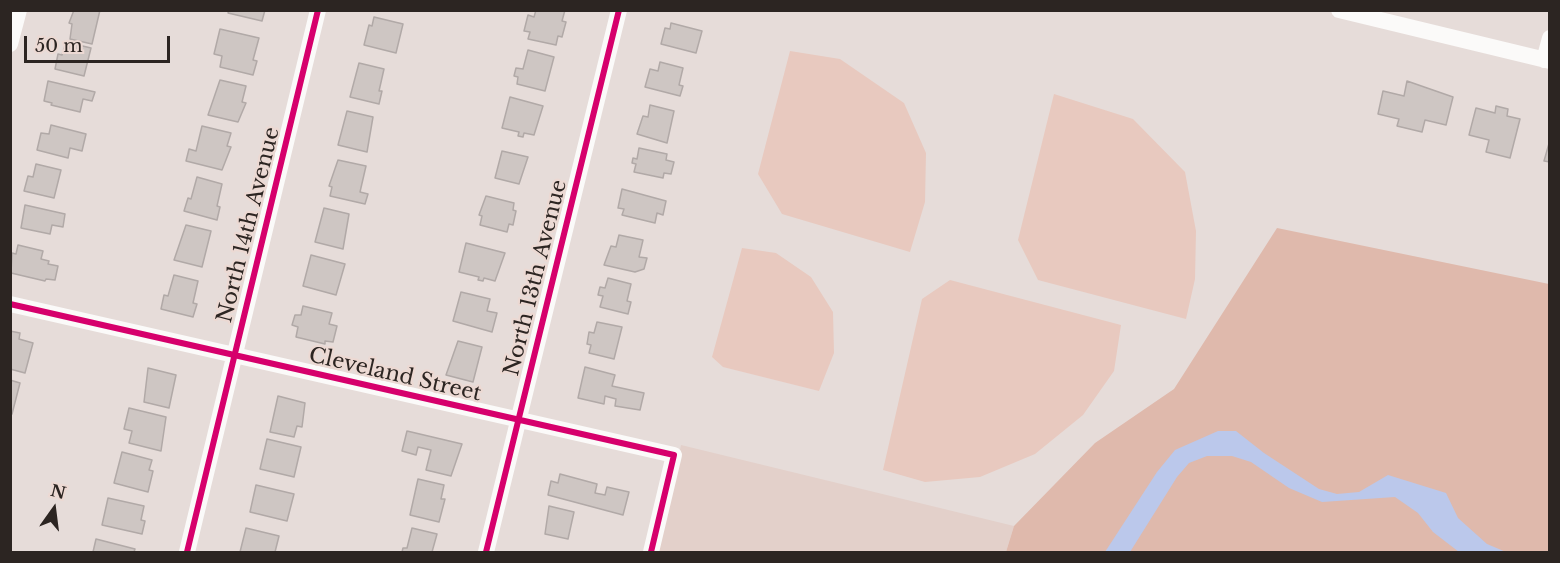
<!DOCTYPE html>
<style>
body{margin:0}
#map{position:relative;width:1560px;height:563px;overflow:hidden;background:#e6dcd9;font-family:"Libre Baskerville",serif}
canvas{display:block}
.frame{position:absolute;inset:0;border:12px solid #2c2522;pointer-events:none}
.north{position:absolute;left:24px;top:479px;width:60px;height:60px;-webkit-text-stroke:4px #ecd9d3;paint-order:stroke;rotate:14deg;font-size:16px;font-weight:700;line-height:24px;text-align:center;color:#2c2522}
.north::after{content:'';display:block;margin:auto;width:21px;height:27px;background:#2c2522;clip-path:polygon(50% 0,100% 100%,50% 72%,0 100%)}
.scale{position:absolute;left:24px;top:36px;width:146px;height:27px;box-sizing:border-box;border:3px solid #2c2522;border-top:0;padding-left:8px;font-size:18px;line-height:21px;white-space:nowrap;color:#2c2522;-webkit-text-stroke:4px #ecd9d3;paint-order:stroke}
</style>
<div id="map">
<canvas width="1560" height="563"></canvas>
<div class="frame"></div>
<div class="north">N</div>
<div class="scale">50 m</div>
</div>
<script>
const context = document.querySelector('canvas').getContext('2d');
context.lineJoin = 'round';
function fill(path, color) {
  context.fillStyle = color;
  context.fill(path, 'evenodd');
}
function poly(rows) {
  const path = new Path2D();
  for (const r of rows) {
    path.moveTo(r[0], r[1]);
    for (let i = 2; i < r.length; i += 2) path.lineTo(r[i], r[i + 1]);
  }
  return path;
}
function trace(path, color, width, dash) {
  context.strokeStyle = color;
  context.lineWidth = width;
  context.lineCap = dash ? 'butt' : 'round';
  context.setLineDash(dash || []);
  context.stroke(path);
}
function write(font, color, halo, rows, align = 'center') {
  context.font = font + ' "Libre Baskerville",serif';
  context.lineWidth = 4.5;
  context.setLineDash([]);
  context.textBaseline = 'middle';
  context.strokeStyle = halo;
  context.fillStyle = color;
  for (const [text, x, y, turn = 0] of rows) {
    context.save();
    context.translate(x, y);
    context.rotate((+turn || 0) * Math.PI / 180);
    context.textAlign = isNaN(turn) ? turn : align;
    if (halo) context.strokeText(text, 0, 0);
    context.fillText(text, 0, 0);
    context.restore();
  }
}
const built = poly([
 [681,445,1014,526,1006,552,659,552]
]);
const green = poly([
 [790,51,840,59,904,103,926,153,925,202,910,252,782,214,758,174],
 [1054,94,1133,119,1185,172,1196,231,1195,279,1186,319,1038,280,1018,240],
 [742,248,776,253,811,277,833,312,834,353,819,391,723,367,712,357],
 [950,280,1121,325,1114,371,1083,415,1035,454,980,477,925,482,883,470,922,299]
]);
const forest = poly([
 [1277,228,1549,284,1549,552,1006,552,1014,526,1095,443,1174,389]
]);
const water = poly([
 [1218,431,1236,431,1264,453,1319,489,1337,494,1359,492,1388,475,1446,493,1458,518,1487,544,1506,552,1459,552,1433,532,1418,513,1395,497,1322,502,1289,488,1251,462,1232,456,1207,456,1189,463,1177,477,1130,552,1105,552,1157,472,1175,450]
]);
const building = poly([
 [74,10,100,10,92,44,70,39,72,24,69,23,74,10],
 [229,10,265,10,262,21,228,13,229,10],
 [536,10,565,10,562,21,566,22,562,37,558,36,556,45,528,39,530,32,524,31,528,15,534,17,536,10],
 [374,17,403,24,396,53,364,45,369,25,372,26,374,17],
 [671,23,702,31,696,53,661,44,665,28,670,29,671,23],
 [220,29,259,38,253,60,257,61,253,75,220,67,222,56,214,54,220,29],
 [66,42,91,48,84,76,55,69,58,54,62,55,66,42],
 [528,50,554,57,545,91,517,84,518,77,514,76,516,68,523,69,528,50],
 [660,62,683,68,679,85,683,86,680,96,645,87,650,69,658,71,660,62],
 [359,63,384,69,379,91,382,91,379,104,350,97,359,63],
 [220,80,246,86,242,102,246,103,238,122,208,115,220,80],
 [48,81,95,92,92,101,83,99,80,112,51,105,52,103,44,101,48,81],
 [1407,81,1453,97,1446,125,1425,120,1422,132,1397,126,1399,119,1378,114,1383,91,1404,96,1407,81],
 [510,97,543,106,534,135,524,133,523,137,518,136,519,132,502,128,510,97],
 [650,105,674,111,667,143,637,134,643,116,648,117,650,105],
 [1496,106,1508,109,1507,116,1520,119,1510,158,1486,152,1489,140,1469,135,1476,108,1495,113,1496,106],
 [347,111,373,117,367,152,338,145,347,111],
 [51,125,86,134,82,151,70,148,68,158,37,150,41,133,49,134,51,125],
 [202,126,231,133,227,146,231,147,222,170,186,161,189,149,196,151,202,126],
 [1550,140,1550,162,1544,161,1550,140],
 [639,148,667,154,666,160,674,162,671,174,664,173,663,178,634,172,636,164,632,163,633,158,637,159,639,148],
 [502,151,528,157,519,184,495,178,502,151],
 [338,160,366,166,360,192,368,194,365,204,330,196,332,187,329,186,338,160],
 [36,164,61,170,54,198,24,191,28,176,33,177,36,164],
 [197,177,222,184,217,206,220,207,217,220,184,211,188,198,191,199,197,177],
 [622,189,666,201,663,215,657,213,655,223,622,215,624,209,618,208,622,189],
 [486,196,514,203,513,210,516,211,513,225,509,224,507,232,480,225,482,216,479,215,486,196],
 [25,205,65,214,63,227,52,225,50,234,21,228,25,205],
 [324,208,349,214,343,249,315,242,324,208],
 [186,225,211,231,202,267,174,260,186,225],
 [619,235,643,240,639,257,647,258,644,269,635,272,604,265,611,246,616,247,619,235],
 [466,243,505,253,495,281,484,278,483,281,478,280,479,277,459,272,466,243],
 [18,245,43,251,41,259,49,261,48,264,58,266,55,280,46,279,45,281,11,273,12,253,16,254,18,245],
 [311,255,345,264,336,295,303,286,311,255],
 [174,275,198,281,193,303,197,304,193,317,161,309,164,295,168,296,174,275],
 [608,278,631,284,627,301,631,302,628,314,600,307,603,296,598,295,600,287,605,288,608,278],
 [461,292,490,299,487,311,497,313,492,332,453,321,461,292],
 [303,306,332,313,329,324,337,326,333,342,325,341,325,344,296,337,298,327,292,325,295,315,301,315,303,306],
 [597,322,622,327,614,359,589,353,591,345,587,344,589,332,594,333,597,322],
 [10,331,20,333,19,339,33,343,25,373,10,369,10,331],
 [458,341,482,347,473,382,446,375,458,341],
 [585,367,615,375,612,386,644,393,640,410,615,406,616,399,605,396,604,404,578,398,585,367],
 [148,368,176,375,169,408,144,402,148,368],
 [10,380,20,383,12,414,10,414,10,380],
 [278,396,305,403,302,427,297,426,294,437,270,432,278,396],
 [129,408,166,417,161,451,129,443,132,431,124,429,129,408],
 [407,431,462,444,451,476,426,470,431,450,418,447,416,455,402,451,407,431],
 [267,439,301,447,294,477,260,469,267,439],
 [122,452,152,460,149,470,153,471,148,492,114,483,122,452],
 [560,474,597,484,595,493,605,495,607,487,629,492,623,515,548,495,551,481,558,483,560,474],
 [418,479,444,485,441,499,445,499,439,522,410,515,418,479],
 [256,485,294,494,287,521,250,512,256,485],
 [108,498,144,506,141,520,145,521,142,534,102,525,108,498],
 [549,506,574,512,568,539,545,534,549,506],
 [246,528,279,536,275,552,240,552,246,528],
 [412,528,437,534,432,552,402,552,403,548,407,548,412,528],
 [96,539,135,549,134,552,93,552,96,539]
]);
const street = poly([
 [1339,10,1550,61],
 [10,44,19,10],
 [1544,60,1550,38],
 [10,304,674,455,651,552],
 [187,552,318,10],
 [486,552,619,10]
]);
const cycleway = poly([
 [10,304,674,455,651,552],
 [187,552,318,10],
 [486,552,619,10]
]);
const streetNames = [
 ["North 14th Avenue",249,225,-76],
 ["North 13th Avenue",536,278,-76],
 ["Cleveland Street",395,375,13]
];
fill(built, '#e3d0ca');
fill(green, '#e8c9bf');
fill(forest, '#dfb9ac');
fill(water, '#bbc8eb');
fill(building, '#cec6c3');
trace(building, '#b1a9a7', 1.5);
trace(street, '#fbfaf9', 16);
trace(cycleway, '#d6006c', 6);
write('21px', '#2c2522', '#ecd9d3', streetNames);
</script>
